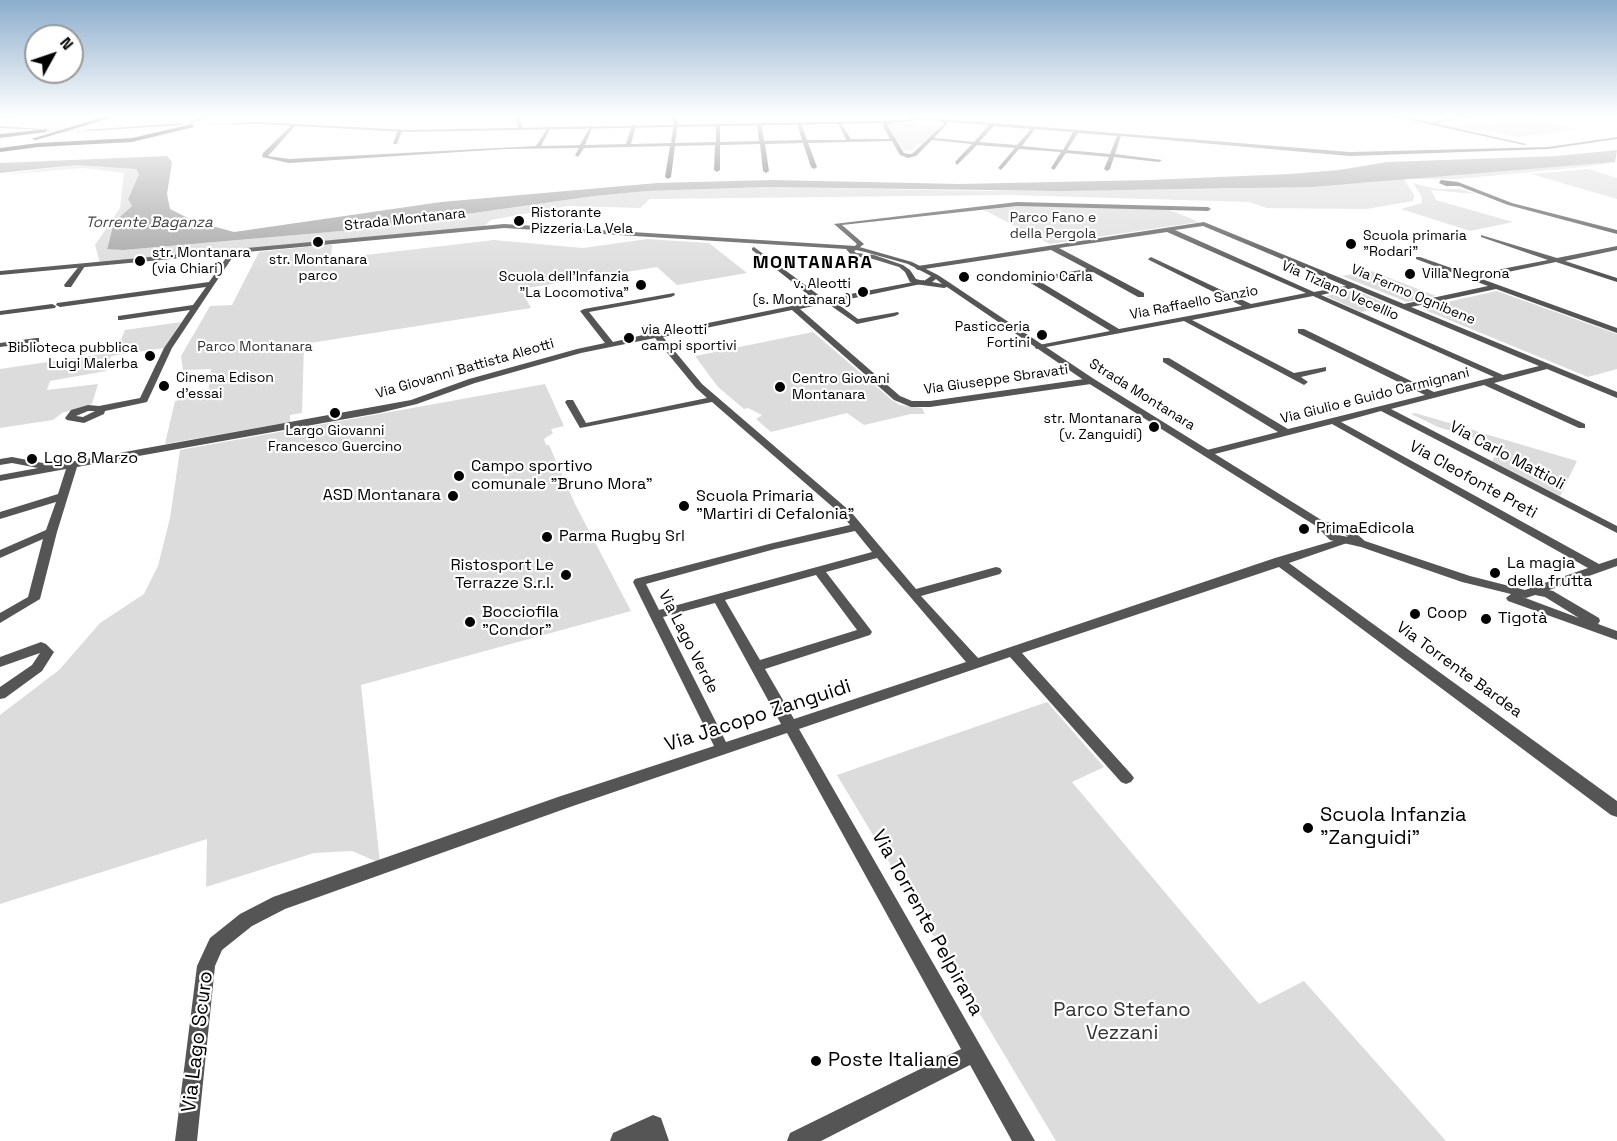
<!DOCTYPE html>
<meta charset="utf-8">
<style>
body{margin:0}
#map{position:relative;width:1617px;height:1141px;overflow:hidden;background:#fff;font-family:"Space Grotesk",sans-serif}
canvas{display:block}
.north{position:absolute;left:24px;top:24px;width:60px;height:60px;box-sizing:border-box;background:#fff;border:2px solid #999;border-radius:50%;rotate:50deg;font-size:16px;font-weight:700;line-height:24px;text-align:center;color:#000}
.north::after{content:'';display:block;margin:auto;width:21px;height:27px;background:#000;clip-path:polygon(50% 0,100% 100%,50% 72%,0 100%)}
</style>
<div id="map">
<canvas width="1617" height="1141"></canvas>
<div class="north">N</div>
</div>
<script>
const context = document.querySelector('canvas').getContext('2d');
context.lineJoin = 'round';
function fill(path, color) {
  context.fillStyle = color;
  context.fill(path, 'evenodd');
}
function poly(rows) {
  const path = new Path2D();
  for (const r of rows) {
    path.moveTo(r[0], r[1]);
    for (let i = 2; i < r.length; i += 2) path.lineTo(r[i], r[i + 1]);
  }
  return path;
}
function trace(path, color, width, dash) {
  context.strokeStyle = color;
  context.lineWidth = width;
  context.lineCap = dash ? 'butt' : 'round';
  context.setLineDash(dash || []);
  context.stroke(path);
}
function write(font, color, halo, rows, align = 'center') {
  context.font = font + ' "Space Grotesk",sans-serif';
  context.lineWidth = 4.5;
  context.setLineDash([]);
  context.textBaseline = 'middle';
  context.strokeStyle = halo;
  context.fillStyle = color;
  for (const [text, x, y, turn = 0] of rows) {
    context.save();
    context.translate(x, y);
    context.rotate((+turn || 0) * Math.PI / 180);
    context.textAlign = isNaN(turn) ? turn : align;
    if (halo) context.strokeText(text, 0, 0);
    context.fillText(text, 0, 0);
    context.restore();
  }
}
const green = poly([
 [1516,116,1578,129,1518,137,1492,131,1478,132,1486,130,1483,129,1471,131,1448,127,1496,122,1492,121],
 [904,123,917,125,943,126,924,144,918,144,911,151,904,150,885,124],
 [1617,162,1584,167,1457,179,1404,179,1414,195,1413,201,1366,209,1267,208,1249,202,1011,195,650,199,640,208,567,206,491,220,482,228,323,245,332,245,331,259,494,240,583,248,647,239,709,243,747,273,677,285,657,267,521,289,531,308,304,344,302,413,290,415,290,422,165,444,175,401,208,393,211,369,183,370,181,356,210,306,232,305,259,252,315,246,100,263,95,245,120,208,124,173,82,168,0,175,76,165,136,169,139,174,128,198,132,206,114,222,107,248,123,250,353,230,594,196,647,191,766,187,985,191,1222,189,1375,182,1423,177],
 [1588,169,1617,178,1617,199,1531,174],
 [1413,183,1436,189,1460,189,1475,194,1431,190,1436,200,1513,222,1470,231,1401,209,1422,203,1421,195],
 [1017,206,1167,209,1199,222,1050,244,984,210],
 [1371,271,1436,296,1407,302,1342,276],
 [1355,290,1391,306,1361,312,1326,296],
 [1497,291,1617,334,1617,369,1588,377,1420,308],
 [181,322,164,348,111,356,106,371,50,381,47,390,98,384,92,404,62,413,53,420,0,428,0,369,116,352,125,330],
 [813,332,892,400,900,405,922,408,925,414,911,414,864,425,847,413,771,432,756,419,762,415,748,408,744,409,718,387,695,356],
 [545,384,564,426,551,429,553,433,544,439,546,445,549,445,575,504,631,611,361,685,380,863,352,851,314,853,206,887,207,839,0,904,0,715,59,670,100,623,144,594,158,566,170,518,180,450],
 [1415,413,1477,431,1486,442,1438,427,1411,414],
 [1482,433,1577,461,1560,496,1492,461,1501,446,1491,443],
 [1047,702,1104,767,1072,782,1259,1004,1304,981,1446,1141,1056,1141,837,775]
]);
const water = poly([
 [1617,150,1615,162,1311,187,1062,191,766,187,647,191,594,196,353,230,123,250,107,249,114,222,132,206,128,199,139,174,136,169,76,165,0,173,0,163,167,156,172,162,167,194,170,209,194,221,234,232,441,202,657,183,772,180,959,184,1150,180,1289,174,1339,170,1387,162,1558,156]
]);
const tertiaryTunnel = poly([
 [41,130,87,130]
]);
const minor = poly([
 [0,116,15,116,0,118,0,116],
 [204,116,212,116,191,123,189,122,204,116],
 [515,116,519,116,523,129,519,128,515,116],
 [671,116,675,116,678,123,675,143,716,142,716,124,718,123,720,124,720,142,759,141,757,124,759,123,761,124,764,141,802,140,797,123,799,122,801,123,807,140,846,140,838,123,840,122,851,139,890,139,882,124,890,121,892,123,887,125,904,153,908,154,912,154,944,124,940,121,914,119,916,117,1350,152,1548,147,1617,137,1617,139,1548,149,1350,156,1121,136,1115,154,1162,160,1159,162,1114,157,1110,169,1107,171,1104,169,1109,157,1066,153,1054,170,1051,168,1061,152,1019,149,1001,170,998,168,1015,148,977,145,957,165,955,162,972,144,932,140,916,156,908,158,900,155,892,141,808,143,817,167,814,169,811,167,803,143,765,144,769,171,766,173,763,171,760,144,720,145,720,170,717,172,714,170,715,145,675,146,671,177,668,179,665,177,670,146,584,148,578,157,575,155,579,148,506,149,289,163,262,157,263,153,294,123,296,125,268,156,289,159,536,146,549,126,551,127,541,146,580,145,591,125,593,126,585,145,626,144,632,125,634,124,636,125,631,144,671,143,674,123,671,116],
 [949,122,989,125,974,142,934,138,949,122],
 [994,126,1031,129,1017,145,979,142,994,126],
 [1035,129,1073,132,1063,150,1022,146,1035,129],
 [1078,133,1117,136,1110,154,1067,150,1078,133],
 [1392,116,1402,116,1526,144,1524,145,1392,116],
 [1464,116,1477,116,1435,123,1433,122,1464,116],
 [398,130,402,131,397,144,393,144,398,130],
 [1441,180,1458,182,1512,203,1617,230,1617,234,1508,205,1459,186,1446,186,1439,183,1441,180],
 [1017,202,1208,207,1211,209,1208,211,1017,206,842,225,864,244,856,250,853,248,857,244,834,224,1017,202],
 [1204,222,1404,304,1488,286,1416,259,1416,257,1420,257,1471,275,1548,260,1481,237,1481,235,1557,258,1617,246,1617,250,1565,261,1617,278,1617,282,1556,262,1479,278,1617,328,1617,333,1496,289,1411,307,1617,392,1617,398,1547,369,1494,383,1585,424,1585,428,1579,428,1484,385,1391,409,1617,526,1617,533,1381,411,1341,422,1599,564,1617,558,1617,566,1538,594,1530,594,1528,591,1530,588,1588,568,1332,424,1207,456,1203,455,1203,451,1278,432,1163,362,1163,358,1169,358,1288,429,1425,395,1298,333,1298,329,1304,329,1434,392,1494,377,1313,296,1192,320,1294,373,1326,367,1326,371,1301,377,1308,382,1304,385,1184,321,1036,349,1035,347,1039,345,1110,331,1029,282,1029,278,1032,278,1087,269,1051,250,918,270,915,268,918,266,1204,222],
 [1203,226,1346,286,1314,292,1175,230,1203,226],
 [1167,232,1306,293,1251,304,1151,257,1148,259,1149,260,1242,306,1119,329,1039,281,1093,272,1138,297,1144,297,1144,293,1059,248,1167,232],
 [1353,288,1539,366,1503,375,1321,295,1353,288],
 [754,247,824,299,924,280,925,282,921,284,835,302,858,319,898,312,899,314,895,316,857,324,827,303,800,309,900,396,912,401,930,401,1091,378,1095,381,1091,384,930,407,911,407,894,400,792,310,663,337,702,384,851,512,916,589,996,567,1000,568,1002,571,1000,574,921,596,978,658,1275,558,1343,538,1349,541,1347,543,1289,563,1617,801,1617,817,1611,815,1279,567,1022,653,1131,774,1134,778,1131,782,1126,784,1121,782,1010,657,799,729,1035,1141,1012,1141,970,1065,821,1141,787,1141,790,1133,961,1049,787,733,570,807,285,909,252,926,222,950,215,966,197,1141,175,1141,197,966,210,938,240,914,273,897,558,797,714,746,633,582,635,579,769,544,850,525,843,516,712,402,580,428,565,402,567,400,573,400,586,423,707,398,696,388,655,338,581,353,475,383,417,404,379,413,77,467,57,532,40,599,0,623,0,613,28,597,43,539,0,558,0,550,46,530,56,502,0,519,0,512,58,494,66,469,0,481,0,475,38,468,12,463,0,465,0,459,12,457,53,465,411,400,469,379,577,349,605,343,580,311,584,309,674,293,675,295,671,297,589,312,613,342,656,332,659,333,816,301,752,250,752,248,754,247],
 [855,531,872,552,659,610,646,584,775,549,855,531],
 [877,558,966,662,794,719,765,669,870,635,872,632,870,629,826,572,877,558],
 [816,575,857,630,760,660,725,600,816,575],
 [715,603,781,724,726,742,663,617,715,603],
 [231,251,236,252,172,348,147,402,105,411,104,414,84,423,67,420,65,418,71,410,88,405,99,406,140,398,164,348,190,310,121,320,118,320,118,316,193,305,206,287,60,307,56,305,57,303,209,282,231,251],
 [88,411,95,411,83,417,76,416,88,411],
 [80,265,85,266,71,287,65,287,64,285,80,265],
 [52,304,56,306,55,308,0,315,0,311,52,304],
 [36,338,39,338,39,342,0,347,0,343,36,338],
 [41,642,46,644,54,652,42,671,5,698,0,699,0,687,32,665,40,653,0,667,0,657,41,642],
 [653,1115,661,1118,669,1141,610,1141,613,1133,653,1115]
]);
const tertiary = poly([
 [912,116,916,116,917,119,908,122,884,123,409,132,257,124,198,125,257,122,409,130,875,121,908,120,913,118,912,116],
 [182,123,184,125,87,131,85,130,182,123],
 [0,126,41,129,43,130,0,128,0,126],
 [504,224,856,246,912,262,938,275,1094,379,1323,521,1351,529,1365,541,1470,576,1525,590,1534,587,1553,591,1599,618,1600,621,1598,624,1617,631,1617,640,1508,601,1506,598,1511,594,1462,582,1361,547,1330,540,1316,526,1088,383,947,287,944,288,915,284,910,282,905,272,899,267,873,259,852,256,846,249,504,228,0,275,0,271,504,224],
 [856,250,865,252,908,264,931,276,924,281,916,279,910,270,903,265,874,255,856,253,854,251,856,250],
 [936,279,942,284,932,282,936,279],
 [1333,531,1343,533,1348,537,1338,535,1333,531],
 [1535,595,1545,597,1579,618,1520,596,1526,598,1535,595]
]);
const trunk = poly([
 [107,116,118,116,36,140,31,139,107,116],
 [192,124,194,127,132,142,38,147,0,152,0,148,38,143,132,138,192,124],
 [48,129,46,132,0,138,0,134,48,129]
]);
const markers = [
 [519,221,6,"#000"],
 [318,242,6,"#000"],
 [1351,244,6,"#000"],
 [140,261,6,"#000"],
 [1410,274,6,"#000"],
 [964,277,6,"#000"],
 [641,285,6,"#000"],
 [863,292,6,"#000"],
 [1042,335,6,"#000"],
 [629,338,6,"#000"],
 [150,356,6,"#000"],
 [164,386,6,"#000"],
 [780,387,6,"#000"],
 [335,413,6,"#000"],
 [1154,427,6,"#000"],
 [32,459,6,"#000"],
 [459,476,6,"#000"],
 [453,496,6,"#000"],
 [684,506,6,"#000"],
 [1304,529,6,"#000"],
 [547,537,6,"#000"],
 [1495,573,6,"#000"],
 [566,575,6,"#000"],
 [1415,614,6,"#000"],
 [1486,619,6,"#000"],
 [470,622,6,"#000"],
 [1308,828,6,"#000"],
 [816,1061,6,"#000"]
];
const farPoinames = [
 ["Ristorante",531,213],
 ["Pizzeria La Vela",531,229],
 ["Scuola primaria",1363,236],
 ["\"Rodari\"",1363,252],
 ["str. Montanara",152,253],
 ["(via Chiari)",152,269],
 ["str. Montanara",318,260,"center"],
 ["parco",318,276,"center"],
 ["Villa Negrona",1422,274],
 ["Scuola dell'Infanzia",629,277,"right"],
 ["\"La Locomotiva\"",629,293,"right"],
 ["condominio Carla",976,277],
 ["v. Aleotti",851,284,"right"],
 ["(s. Montanara)",851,300,"right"],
 ["Pasticceria",1030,327,"right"],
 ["Fortini",1030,343,"right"],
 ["via Aleotti",641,330],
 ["campi sportivi",641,346],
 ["Biblioteca pubblica",138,348,"right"],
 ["Luigi Malerba",138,364,"right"],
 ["Cinema Edison",176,378],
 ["d'essai",176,394],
 ["Centro Giovani",792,379],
 ["Montanara",792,395],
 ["str. Montanara",1142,419,"right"],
 ["(v. Zanguidi)",1142,435,"right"],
 ["Largo Giovanni",335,431,"center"],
 ["Francesco Guercino",335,447,"center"]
];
const farParknames = [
 ["Parco Fano e",1053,218],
 ["della Pergola",1053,234],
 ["Parco Montanara",255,347]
];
const farStreetnames = [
 ["Strada Montanara",405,220,-6],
 ["Via Tiziano Vecellio",1340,291,24],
 ["Via Fermo Ognibene",1413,295,23],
 ["Via Raffaello Sanzio",1194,303,-11],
 ["Via Giovanni Battista Aleotti",465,369,-16],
 ["Via Giuseppe Sbravati",996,380,-8],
 ["Strada Montanara",1142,395,32],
 ["Via Giulio e Guido Carmignani",1375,396,-14]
];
const farWaternames = [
 ["Torrente Baganza",149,223]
];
const streetNames = [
 ["Via Carlo Mattioli",1507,456,28],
 ["Via Cleofonte Preti",1473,480,29],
 ["Via Lago Verde",688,642,63],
 ["Via Torrente Bardea",1459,670,36]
];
const poiNames = [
 ["Lgo 8 Marzo",44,459],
 ["Campo sportivo",471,467],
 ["comunale \"Bruno Mora\"",471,485],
 ["ASD Montanara",441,496,"right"],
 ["Scuola Primaria",696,497],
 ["\"Martiri di Cefalonia\"",696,515],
 ["PrimaEdicola",1316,529],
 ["Parma Rugby Srl",559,537],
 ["La magia",1507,564],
 ["della frutta",1507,582],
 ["Ristosport Le",554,566,"right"],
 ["Terrazze S.r.l.",554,584,"right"],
 ["Bocciofila",482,613],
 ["\"Condor\"",482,631],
 ["Coop",1427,614],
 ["Tigotà",1498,619]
];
const farDistrictnames = [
 ["MONTANARA",813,263]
];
const nearStreetnames = [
 ["Via Jacopo Zanguidi",758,716,-18],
 ["Via Torrente Pelpirana",927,923,61],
 ["Via Lago Scuro",198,1042,-83]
];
const nearPoinames = [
 ["Scuola Infanzia",1320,816],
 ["\"Zanguidi\"",1320,839],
 ["Poste Italiane",828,1061]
];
const nearParknames = [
 ["Parco Stefano",1122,1011],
 ["Vezzani",1122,1034]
];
fill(green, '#dcdcdc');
fill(water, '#a3a3a3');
trace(tertiaryTunnel, '#d9d9d9', 5, [5, 2]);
fill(minor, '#555');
fill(tertiary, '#555');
fill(trunk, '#000');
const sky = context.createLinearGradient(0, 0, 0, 276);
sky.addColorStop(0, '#8cadcc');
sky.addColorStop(0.42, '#fff');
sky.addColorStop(1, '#ffffff00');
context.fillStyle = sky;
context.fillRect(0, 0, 1617, 276);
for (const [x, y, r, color] of markers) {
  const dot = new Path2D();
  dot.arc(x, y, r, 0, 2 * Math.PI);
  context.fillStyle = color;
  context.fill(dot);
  trace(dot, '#fff', 2);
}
write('14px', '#000', '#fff', farPoinames, 'left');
write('14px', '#333', '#fff', farParknames);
write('14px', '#000', '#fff', farStreetnames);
write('italic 15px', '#444', '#fff', farWaternames);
write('16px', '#000', '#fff', streetNames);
write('16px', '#000', '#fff', poiNames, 'left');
context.letterSpacing = '1.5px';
write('bold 18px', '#000', '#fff', farDistrictnames);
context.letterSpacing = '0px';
write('20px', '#000', '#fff', nearStreetnames);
write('20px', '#000', '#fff', nearPoinames, 'left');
write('20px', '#333', '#fff', nearParknames);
</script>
